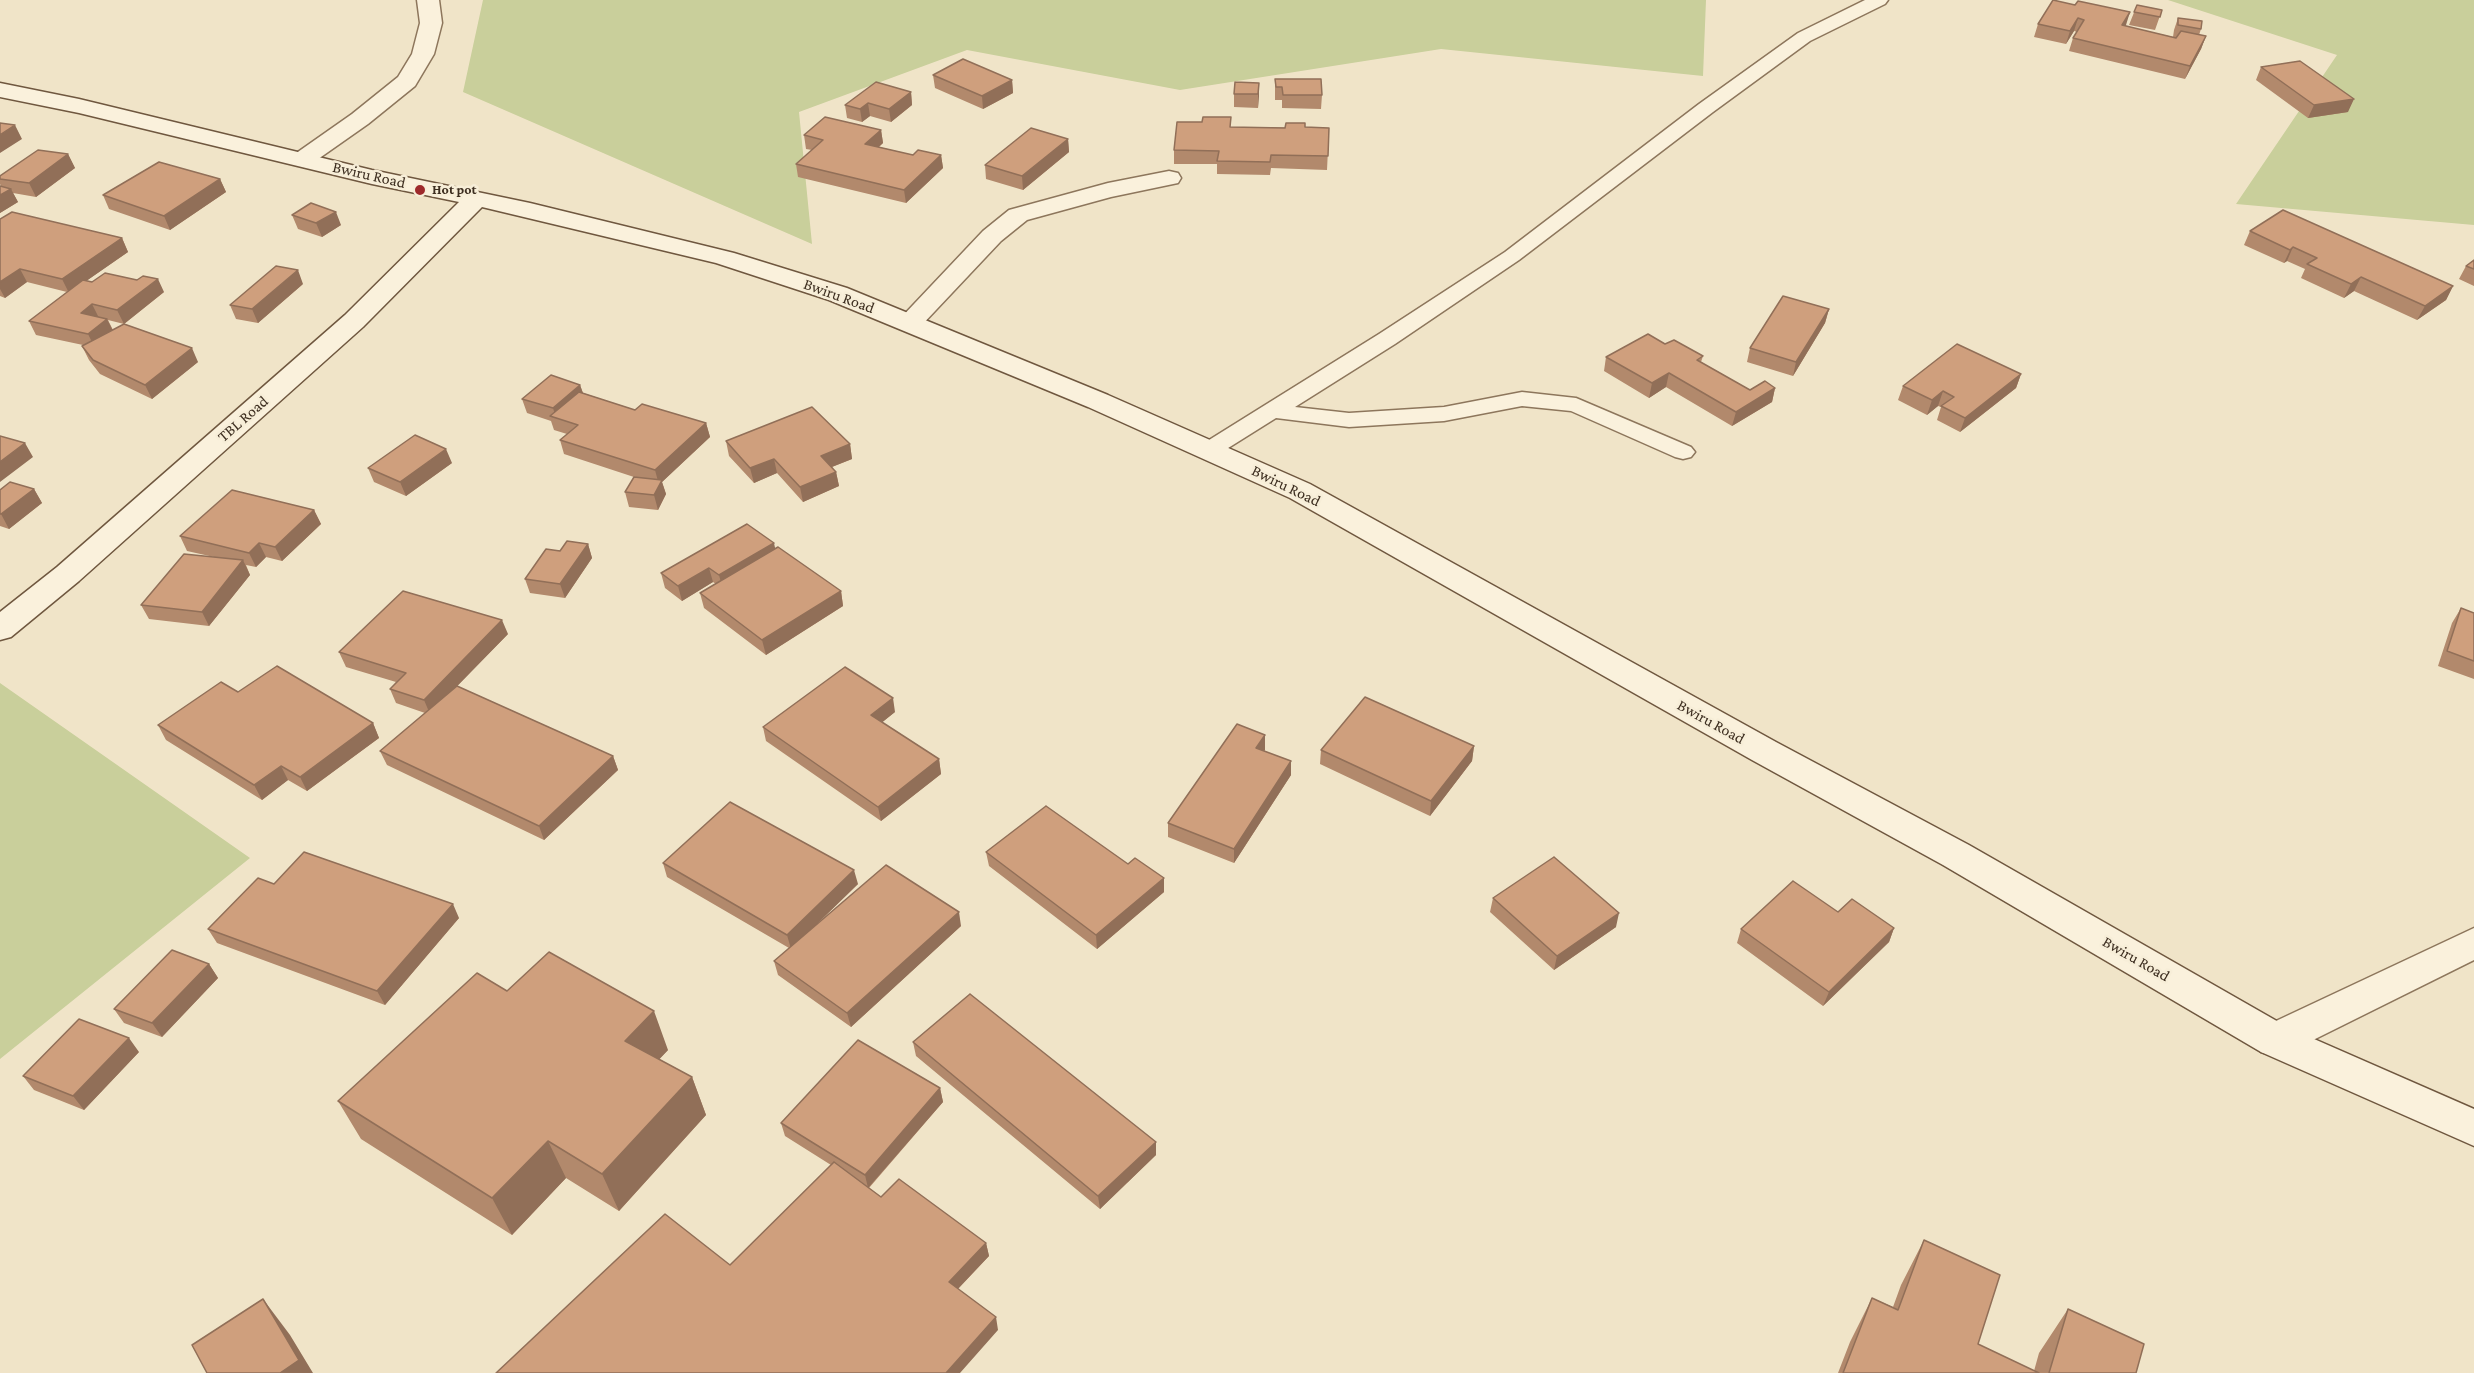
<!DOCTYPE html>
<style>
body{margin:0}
canvas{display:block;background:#f0e4c8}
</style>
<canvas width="2474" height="1373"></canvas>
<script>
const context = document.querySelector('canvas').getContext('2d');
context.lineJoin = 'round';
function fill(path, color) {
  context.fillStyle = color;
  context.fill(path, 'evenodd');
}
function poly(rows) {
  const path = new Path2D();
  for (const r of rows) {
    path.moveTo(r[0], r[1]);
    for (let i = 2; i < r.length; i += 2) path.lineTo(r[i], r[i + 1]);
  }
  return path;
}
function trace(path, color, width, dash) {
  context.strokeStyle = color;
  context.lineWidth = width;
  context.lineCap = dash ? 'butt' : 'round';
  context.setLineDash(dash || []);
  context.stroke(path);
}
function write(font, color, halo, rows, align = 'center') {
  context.font = font + ' "Crimson Pro",serif';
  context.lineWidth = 5;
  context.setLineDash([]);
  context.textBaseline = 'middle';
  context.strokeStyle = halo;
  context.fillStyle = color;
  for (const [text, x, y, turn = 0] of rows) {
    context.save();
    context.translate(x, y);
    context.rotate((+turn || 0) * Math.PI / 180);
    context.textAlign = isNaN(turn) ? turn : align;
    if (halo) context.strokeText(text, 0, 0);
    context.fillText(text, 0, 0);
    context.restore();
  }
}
const green = poly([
 [483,0,1706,0,1703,76,1441,49,1180,90,967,50,799,112,812,244,463,92],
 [2168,0,2474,0,2474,225,2236,204,2337,55],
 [0,683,250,858,0,1059]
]);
const lane = poly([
 [1865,0,1888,0,1885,4,1810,41,1713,112,1519,260,1395,344,1295,407,1349,413,1444,407,1522,392,1576,398,1691,447,1695,452,1691,457,1683,459,1675,457,1571,411,1522,406,1444,421,1349,427,1276,418,1217,455,1209,457,1201,455,1197,450,1201,445,1379,334,1505,252,1699,104,1798,33,1865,0]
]);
const street = poly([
 [417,0,439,0,442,23,434,54,415,86,368,124,311,164,303,166,295,164,291,159,295,154,352,114,398,77,412,54,420,23,417,0],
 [1169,171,1178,173,1181,178,1178,183,1111,197,1027,220,1001,241,919,328,910,330,901,328,897,322,983,231,1009,210,1108,183,1169,171],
 [2474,928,2474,960,2289,1052,2275,1056,2261,1052,2255,1040,2261,1028,2474,928]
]);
const secondary = poly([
 [0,83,79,99,372,170,530,203,734,253,847,288,1108,395,1310,484,1776,742,1969,845,2289,1028,2474,1109,2474,1146,2261,1052,1943,865,1752,760,1290,498,1088,407,829,300,716,263,482,207,363,327,79,581,11,637,0,640,0,612,57,567,345,315,459,202,372,184,79,113,0,97,0,83]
]);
const wall = poly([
 [2053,0,2125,26,2173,37,2174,30,2178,18,2201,29,2199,35,2206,36,2201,49,2185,79,2069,51,2073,38,2077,32,2074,31,2066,44,2034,37,2038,24],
 [2137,5,2162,10,2155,30,2129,25],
 [2261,67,2348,112,2308,118,2256,80],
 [933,75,1012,80,1013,93,983,109,935,88],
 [1275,79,1322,95,1321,109,1282,108,1282,100,1275,100],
 [1259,83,1258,108,1234,107,1234,94],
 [911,92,912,105,891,122,870,116,862,122,847,118,845,105],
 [1231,127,1329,128,1327,170,1271,168,1270,175,1217,174,1217,164,1174,164,1174,150],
 [881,130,883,143,879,147,913,155,941,155,943,168,906,203,798,177,796,164,812,150,806,149,804,135],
 [1068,139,1069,152,1023,190,986,179,985,165],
 [68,154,75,168,36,197,13,193,18,202,0,213,0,186,1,186,0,184,0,176],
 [220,179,226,192,170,230,109,209,103,195],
 [292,215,341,225,322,237,298,229],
 [0,219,122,238,128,252,86,281,164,292,124,324,108,320,113,330,198,362,152,399,100,374,89,360,82,346,83,345,36,335,29,321,67,292,27,282,5,298,0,296],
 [2250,231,2453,286,2446,300,2417,320,2354,291,2344,298,2301,278,2305,269,2287,261,2284,263,2244,245],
 [2474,260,2474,286,2459,279,2466,266],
 [303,284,258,323,236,319,230,305],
 [1829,309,1825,323,1793,376,1747,362,1750,348],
 [1665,344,1703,356,1701,362,1750,390,1775,388,1772,402,1732,426,1666,387,1649,398,1604,371,1606,357],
 [2021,374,2016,388,1960,432,1937,420,1941,407,1938,406,1927,415,1898,400,1903,386],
 [580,385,583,393,635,410,706,423,710,437,662,482,666,494,658,510,629,507,625,492,637,478,564,454,560,440,567,434,554,430,551,421,527,413,522,399],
 [726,441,850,444,852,459,832,467,836,472,839,486,803,502,777,473,754,483,729,456],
 [452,463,406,496,374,482,368,468],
 [34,489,42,503,9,529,0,526,0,490],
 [314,510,321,524,282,561,266,557,256,567,246,565,250,575,209,626,149,619,141,605,214,557,187,551,180,536],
 [588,544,592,558,565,598,530,593,525,579,560,551],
 [775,549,841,591,843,606,766,655,704,608,700,593,716,584,713,582,682,601,665,588,661,573],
 [2461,608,2474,613,2474,679,2438,666,2452,623],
 [508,634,457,686,613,756,618,770,544,840,387,765,380,751,425,713,396,703,390,689,396,682,346,667,339,652],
 [238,692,373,723,379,738,307,791,288,780,262,800,166,740,158,725],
 [895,712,882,722,939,759,941,774,881,821,766,741,763,727],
 [1474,746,1472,761,1430,816,1320,764,1321,750],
 [1265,750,1264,751,1291,775,1234,863,1168,837,1168,823],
 [986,852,1128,864,1164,892,1097,949,989,866],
 [663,863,858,884,817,924,961,926,851,1027,778,975,774,961,789,948,667,877],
 [274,884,459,918,385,1005,217,943,208,929],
 [1493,898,1616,927,1554,970,1490,912],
 [1838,912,1894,928,1889,942,1823,1006,1737,943,1741,929],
 [209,964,218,978,162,1037,124,1023,114,1009],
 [507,991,668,1050,659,1059,692,1077,706,1115,619,1211,566,1178,512,1235,361,1139,338,1101],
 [913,1042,1156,1155,1100,1209,916,1056],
 [139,1052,84,1110,34,1090,23,1076],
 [940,1088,943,1102,869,1188,881,1197,986,1243,989,1256,958,1289,998,1330,831,1165,785,1136,781,1123],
 [1924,1240,1978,1344,2034,1371,2039,1353,2068,1309,2136,1373,1838,1373,1850,1342,1872,1298,1893,1307,1901,1285]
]);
const shadedWall = poly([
 [2130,12,2126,25,2118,38,2122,25],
 [2078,18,2074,31,2066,44,2070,31],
 [2206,36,2201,49,2185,79,2190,66],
 [1012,80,1013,93,983,109,982,96],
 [1259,83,1259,96,1258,108,1258,94],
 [911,92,912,105,891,122,889,109],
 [2354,99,2348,112,2308,118,2314,105],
 [868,103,870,116,862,122,860,109],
 [15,125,22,139,0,153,0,135],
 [881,130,883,143,867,157,865,144],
 [1068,139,1069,152,1023,190,1022,176],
 [68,154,75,168,36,197,29,183],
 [941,155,943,168,906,203,904,190],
 [220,179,226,192,170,230,164,216],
 [11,189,18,202,0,213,0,195],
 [336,212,341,225,322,237,316,223],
 [122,238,128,252,69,293,62,279],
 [2293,247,2287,261,2284,263,2290,250],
 [20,269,27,282,5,298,0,289,0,282],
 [298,270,303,284,258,323,252,309],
 [2361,277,2354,291,2344,298,2351,284],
 [158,279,164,292,124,324,117,310],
 [2453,286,2446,300,2417,320,2425,306],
 [92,304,99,318,81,313],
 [1829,309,1825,323,1793,376,1796,362],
 [107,319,114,333,95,348,88,334],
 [192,348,198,362,152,399,145,385],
 [1669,373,1666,387,1649,398,1652,383],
 [2021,374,2016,388,1960,432,1965,418],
 [580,385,585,399,556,418,553,408],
 [1775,388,1772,402,1732,426,1736,412],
 [1943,391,1938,406,1927,415,1932,400],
 [706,423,710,437,662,482,666,494,658,510,654,495,659,485,655,470],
 [25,443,33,457,0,482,0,462],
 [850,444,852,459,824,470,821,456],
 [446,449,452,463,406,496,400,482],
 [774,459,777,473,754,483,750,468],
 [836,472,839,486,803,502,800,487],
 [34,489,42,503,9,529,1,514],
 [314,510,321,524,282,561,275,547],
 [259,543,266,557,256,567,249,553],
 [774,543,777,557,723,590,719,575],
 [588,544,592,558,565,598,560,584],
 [243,560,250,575,209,626,202,612],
 [709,568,713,582,682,601,678,586],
 [841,591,843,606,766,655,762,640],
 [502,620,508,634,430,714,424,700],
 [893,698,895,712,874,729,871,715],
 [373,723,379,738,307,791,300,777],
 [1265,735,1265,750,1256,762,1256,748],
 [1474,746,1472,761,1430,816,1431,801],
 [613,756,618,770,544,840,539,826],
 [939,759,941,774,881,821,878,807],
 [1291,761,1291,775,1234,863,1234,849],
 [281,766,288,780,262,800,254,785],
 [854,870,858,884,791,949,787,935],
 [1164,878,1164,892,1097,949,1096,935],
 [453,904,459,918,385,1005,377,991],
 [959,912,961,926,851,1027,847,1013],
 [1619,913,1616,927,1554,970,1557,956],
 [1894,928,1889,942,1823,1006,1829,992],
 [209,964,218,978,162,1037,152,1023],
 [654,1011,668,1050,641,1079,625,1041],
 [129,1038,139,1052,84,1110,73,1096],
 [692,1077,706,1115,619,1211,602,1174],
 [940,1088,943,1102,868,1188,865,1175],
 [548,1141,566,1178,512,1235,492,1198],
 [1156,1142,1156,1155,1100,1209,1098,1196],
 [986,1243,989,1256,952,1295,949,1282],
 [263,1299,290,1335,313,1373,280,1373],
 [996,1317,998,1330,960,1373,946,1373]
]);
const building = poly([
 [2053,0,2075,5,2078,1,2130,12,2122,25,2176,38,2181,31,2206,36,2190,66,2073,38,2084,20,2078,18,2070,31,2038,24,2053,0],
 [2137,5,2162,10,2160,17,2134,12,2137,5],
 [2178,18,2202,21,2201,29,2178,25,2178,18],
 [963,59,1012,80,982,96,933,75,963,59],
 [2300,61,2354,99,2314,105,2261,67,2300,61],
 [1275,79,1321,79,1322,95,1283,95,1282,87,1276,87,1275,79],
 [876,82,911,92,889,109,868,103,860,109,845,105,876,82],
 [1235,82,1259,83,1258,94,1234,94,1235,82],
 [825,117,881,130,865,144,913,155,918,150,941,155,904,190,796,164,823,140,804,135,825,117],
 [1203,117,1231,117,1230,127,1285,128,1286,123,1305,123,1305,127,1329,128,1328,156,1271,155,1270,162,1217,161,1219,151,1174,150,1177,122,1202,122,1203,117],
 [0,123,15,125,0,135,0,123],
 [1031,128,1068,139,1022,176,985,165,1031,128],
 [38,150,68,154,29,183,0,179,0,176,38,150],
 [159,162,220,179,164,216,103,195,159,162],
 [0,186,11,189,0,195,0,186],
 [311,203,336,212,316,223,292,215,311,203],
 [2283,210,2453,286,2425,306,2361,277,2351,284,2307,264,2317,258,2293,247,2290,250,2250,231,2283,210],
 [12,212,122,238,62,279,20,269,0,282,0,219,12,212],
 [2474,260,2474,269,2466,266,2474,260],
 [276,266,298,270,252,309,230,305,276,266],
 [105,273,137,280,143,276,158,279,117,310,92,304,81,313,107,319,88,334,29,321,83,280,92,282,105,273],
 [1783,296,1829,309,1796,362,1750,348,1783,296],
 [124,324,192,348,145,385,93,360,82,346,124,324],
 [1648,334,1665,344,1674,340,1703,356,1697,360,1750,390,1765,381,1775,388,1736,412,1669,373,1652,383,1606,357,1648,334],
 [1957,344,2021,374,1965,418,1941,406,1954,397,1943,391,1932,400,1903,386,1957,344],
 [551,375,580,385,553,408,522,399,551,375],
 [579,392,635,410,642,404,706,423,655,470,560,440,578,425,550,416,579,392],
 [812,407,850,444,821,456,836,472,800,487,774,459,750,468,726,441,812,407],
 [415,435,446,449,400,482,368,468,415,435],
 [0,436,25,443,0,462,0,436],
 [634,477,662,480,654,495,625,492,634,477],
 [10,482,34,489,1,514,0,514,0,490,10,482],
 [232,490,314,510,275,547,259,543,249,553,180,536,232,490],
 [747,524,774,543,719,575,709,568,678,586,661,573,747,524],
 [567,541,588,544,560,584,525,579,546,549,560,551,567,541],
 [778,547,841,591,762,640,700,593,778,547],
 [184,554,243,560,202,612,141,605,184,554],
 [403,591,502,620,424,700,390,689,406,673,339,652,403,591],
 [2461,608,2474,613,2474,661,2447,651,2461,608],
 [277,666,373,723,300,777,281,766,254,785,158,725,221,682,238,692,277,666],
 [845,667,893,698,871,715,939,759,878,807,763,727,845,667],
 [457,686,613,756,539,826,380,751,457,686],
 [1365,697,1474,746,1431,801,1321,750,1365,697],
 [1237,724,1265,735,1256,748,1291,761,1234,849,1168,823,1237,724],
 [730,802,854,870,787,935,663,863,730,802],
 [1046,806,1128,864,1135,858,1164,878,1096,935,986,852,1046,806],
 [304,852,453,904,377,991,208,929,258,878,274,884,304,852],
 [1554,857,1619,913,1557,956,1493,898,1554,857],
 [886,865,959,912,847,1013,774,961,886,865],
 [1793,881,1838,912,1852,899,1894,928,1829,992,1741,929,1793,881],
 [172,950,209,964,152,1023,114,1009,172,950],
 [549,952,654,1011,625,1041,692,1077,602,1174,548,1141,492,1198,338,1101,477,973,507,991,549,952],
 [970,994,1156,1142,1098,1196,913,1042,970,994],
 [79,1019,129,1038,73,1096,23,1076,79,1019],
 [858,1040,940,1088,865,1175,781,1123,858,1040],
 [834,1162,881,1197,899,1179,986,1243,949,1282,996,1317,946,1373,496,1373,665,1214,730,1265,834,1162],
 [1924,1240,2000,1275,1978,1344,2039,1373,1843,1373,1872,1298,1898,1310,1924,1240],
 [263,1299,299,1360,280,1373,207,1373,192,1345,263,1299],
 [2068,1309,2144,1344,2136,1373,2049,1373,2068,1309]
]);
const markers = [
 [420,190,6,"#9e2a2b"]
];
const farPoinames = [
 ["Hot pot",432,190]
];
const streetNames = [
 ["Bwiru Road",369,175,13],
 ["Bwiru Road",839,296,20],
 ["TBL Road",243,419,-41],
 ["Bwiru Road",1286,486,26],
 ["Bwiru Road",1711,722,29],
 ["Bwiru Road",2136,959,30]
];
fill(green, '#c9cf9b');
trace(lane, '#8d765c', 3);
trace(street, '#8d765c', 3);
trace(secondary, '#6f573f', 3);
fill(lane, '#faf1dc');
fill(street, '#faf1dc');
fill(secondary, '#faf1dc');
fill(wall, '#b2896c');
fill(shadedWall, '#916f58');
fill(building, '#cf9f7d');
trace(building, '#916f58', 1.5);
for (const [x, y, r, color] of markers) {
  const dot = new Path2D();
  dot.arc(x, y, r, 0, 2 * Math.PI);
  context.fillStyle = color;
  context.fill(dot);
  trace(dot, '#f7eed8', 2);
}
write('bold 14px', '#3d2e20', '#f7eed8', farPoinames, 'left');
write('16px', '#3d2e20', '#f7eed8', streetNames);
</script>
